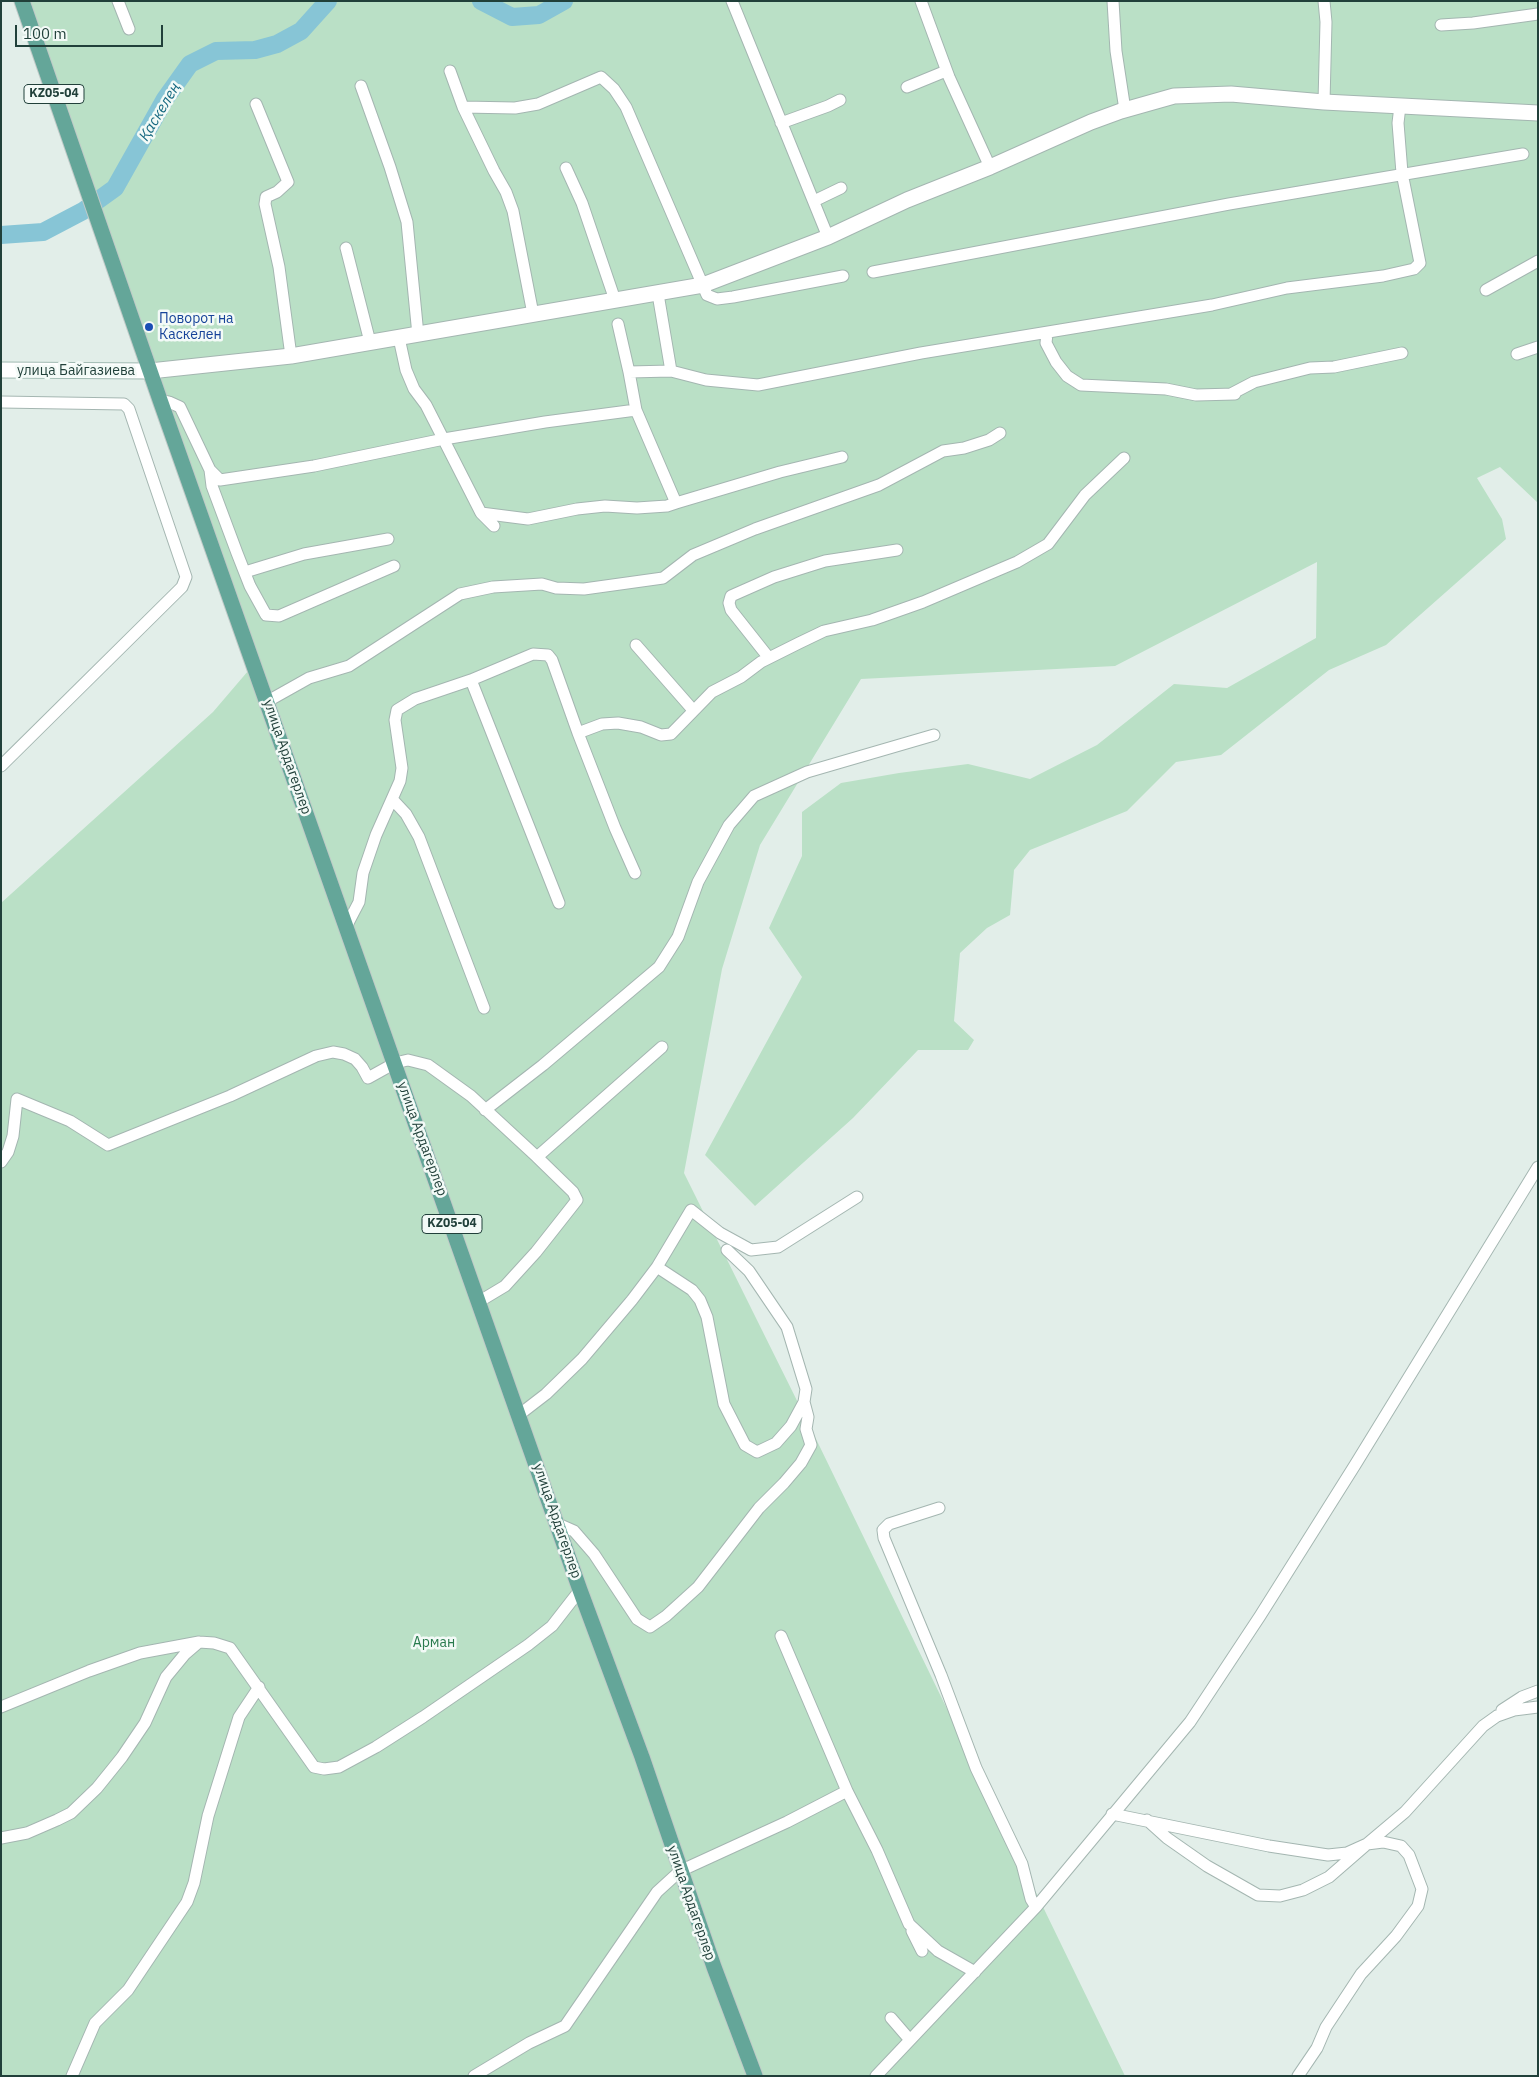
<!DOCTYPE html>
<meta charset="utf-8">
<style>
body{margin:0}
#map{position:relative;width:1539px;height:2077px;overflow:hidden;background:#e2eee9;font-family:"IBM Plex Sans",sans-serif}
canvas{display:block}
.frame{position:absolute;inset:0;border:2px solid #21403a;pointer-events:none}
.scale{position:absolute;left:15px;top:25px;width:148px;height:22px;box-sizing:border-box;border:2px solid #21403a;border-top:0;padding-left:6px;font-size:15px;line-height:18px;white-space:nowrap;color:#21403a;-webkit-text-stroke:4px #f3faf7;paint-order:stroke}
</style>
<div id="map">
<canvas width="1539" height="2077"></canvas>
<div class="frame"></div>
<div class="scale">100 m</div>
</div>
<script>
const context = document.querySelector('canvas').getContext('2d');
context.lineJoin = 'round';
function fill(path, color) {
  context.fillStyle = color;
  context.fill(path, 'evenodd');
}
function poly(rows) {
  const path = new Path2D();
  for (const r of rows) {
    path.moveTo(r[0], r[1]);
    for (let i = 2; i < r.length; i += 2) path.lineTo(r[i], r[i + 1]);
  }
  return path;
}
function trace(path, color, width, dash) {
  context.strokeStyle = color;
  context.lineWidth = width;
  context.lineCap = dash ? 'butt' : 'round';
  context.setLineDash(dash || []);
  context.stroke(path);
}
function write(font, color, halo, rows, align = 'center') {
  context.font = font + ' "IBM Plex Sans",sans-serif';
  context.lineWidth = 5;
  context.setLineDash([]);
  context.textBaseline = 'middle';
  context.strokeStyle = halo;
  context.fillStyle = color;
  for (const [text, x, y, turn = 0] of rows) {
    context.save();
    context.translate(x, y);
    context.rotate((+turn || 0) * Math.PI / 180);
    context.textAlign = isNaN(turn) ? turn : align;
    if (halo) context.strokeText(text, 0, 0);
    context.fillText(text, 0, 0);
    context.restore();
  }
}
const green = poly([
 [22,1,1538,1,1538,503,1500,467,1477,478,1502,519,1506,539,1386,645,1329,670,1221,755,1176,762,1127,811,1030,850,1014,870,1010,915,987,928,960,953,954,1021,974,1040,968,1050,918,1050,853,1118,755,1206,705,1155,802,977,769,928,802,856,802,812,841,783,899,773,968,764,1030,779,1097,745,1174,684,1227,688,1316,638,1317,562,1115,666,861,679,760,845,722,969,684,1173,818,1443,1125,2076,1,2076,1,903,213,712,254,664]
]);
const river = poly([
 [481,1,512,17,539,15,564,1],
 [1,235,43,232,83,211,115,188,165,99,190,64,216,51,255,50,277,44,301,31,328,1]
]);
const minor = poly([
 [118,1,129,29],
 [732,1,828,237],
 [921,1,949,77,990,167],
 [1113,1,1116,51,1125,110],
 [1441,25,1473,23,1538,14],
 [450,71,463,107],
 [361,86,390,167,407,222,418,335],
 [907,87,946,71],
 [1324,102,1326,22,1324,1],
 [256,104,288,182,277,192,266,197,265,204,279,267,291,356],
 [781,123,828,106,840,100],
 [566,168,582,203,615,300],
 [814,201,841,188],
 [346,248,370,342],
 [873,272,1229,204,1523,154],
 [1486,290,1538,261],
 [658,294,671,371,706,380,758,385,921,353,1212,305,1287,288,1383,276,1414,269,1420,263,1402,173,1398,123,1400,106],
 [533,314,513,211,506,192,494,171,463,107,515,108,538,104,601,77,614,89,626,107,707,295,717,299,733,297,843,276],
 [618,324,629,372],
 [1047,334,1046,343,1056,362,1067,376,1081,385,1166,389,1196,395,1235,394],
 [399,338,406,370,414,389,426,405,481,513,528,519,577,509,605,506,637,508,667,506,676,503],
 [1517,354,1538,347],
 [1231,394,1254,382,1310,368,1334,367,1402,353],
 [160,400,169,402,180,407,210,470,220,480,314,466,444,439,545,422,636,410,676,503,780,472,842,457],
 [1,402,124,404,129,409,186,577,182,587,1,766],
 [636,410,629,372,671,371],
 [210,470,212,486,237,553,250,586,266,615,279,616,394,566],
 [481,513,494,526],
 [245,572,304,554,388,539],
 [636,645,693,710],
 [769,658,731,610,729,603,731,596,774,577,825,561,897,550],
 [471,680,533,654,548,655,552,660,578,733],
 [268,701,309,678,349,666,460,594,493,587,542,584,556,588,584,589,663,578,693,555,755,529,879,485,943,451,964,448,989,440,1000,433],
 [392,799,406,814,419,837,484,1008],
 [635,873,615,828,578,733,602,724,618,723,641,727,661,735,671,734,712,692,741,677,761,662,799,643,824,631,872,620,923,602,1017,562,1048,544,1085,495,1124,458],
 [347,925,359,902,363,873,376,835,400,781,402,768,395,720,397,710,415,699,471,680,559,903],
 [485,1110,543,1065,659,967,678,937,698,882,729,825,754,796,807,772,934,735],
 [1,1162,8,1152,13,1136,17,1099,70,1121,108,1145,230,1096,316,1056,333,1052,344,1054,355,1059,362,1067,368,1078,395,1063,408,1060,428,1065,471,1096,537,1157,662,1047],
 [657,1267,692,1290,700,1300,707,1317,724,1404,745,1445,757,1452,776,1443,791,1426,804,1402,806,1389,787,1327,749,1271,727,1250],
 [480,1301,505,1286,536,1252,577,1200,573,1192,537,1157],
 [520,1414,546,1394,582,1359,632,1300,657,1267,691,1210,720,1233,751,1250,778,1247,857,1197],
 [939,1508,889,1524,883,1530,884,1538,941,1675,976,1768,1022,1864,1031,1899,1036,1907],
 [558,1524,574,1531,594,1554,637,1619,650,1627,666,1616,698,1587,759,1508,784,1483,801,1463,811,1445,806,1429,808,1417,804,1402],
 [1,1707,89,1671,140,1653,199,1642,214,1643,230,1648,314,1767,324,1769,339,1767,376,1747,423,1717,528,1645,552,1626,580,1590],
 [1502,1710,1522,1697,1538,1691],
 [847,1791,877,1850,909,1924,938,1951,975,1972],
 [1112,1814,1269,1846,1328,1855,1347,1853,1367,1844,1405,1812,1483,1726,1497,1716,1514,1710,1538,1707],
 [1147,1820,1167,1838,1207,1866,1258,1895,1280,1896,1303,1890,1329,1877,1367,1844,1383,1842,1401,1846,1409,1855,1422,1889,1418,1906,1396,1936,1361,1974,1326,2027,1317,2048,1298,2076],
 [1,1838,27,1833,57,1820,71,1813,97,1788,122,1757,145,1723,166,1677,185,1654,199,1642],
 [912,1931,922,1951],
 [891,2018,910,2040],
 [72,2076,95,2023,128,1990,187,1902,194,1883,208,1816,239,1717,259,1687],
 [474,2076,529,2043,565,2026,657,1892,680,1871,787,1822,847,1791,781,1636],
 [876,2076,1036,1907,1190,1722,1260,1616,1355,1465,1538,1167]
]);
const tertiary = poly([
 [150,371,291,356,703,285,828,237,907,200,990,167,1091,122,1121,111,1174,96,1231,94,1324,102,1538,113]
]);
const secondary = poly([
 [1,370,150,371]
]);
const primary = poly([
 [22,1,160,400,580,1590,642,1757,714,1967,755,2076]
]);
const markers = [
 [149,327,5,"#1a4fb4"]
];
const shields = [
 [54,94,60],
 [452,1224,60]
];
const shieldNames = [
 ["KZ05-04",54,94],
 ["KZ05-04",452,1224]
];
const transitNames = [
 ["Поворот на",159,319],
 ["Каскелен",159,335]
];
const streetNames = [
 ["улица Байгазиева",76,371],
 ["улица Ардагерлер",287,757,71],
 ["улица Ардагерлер",422,1139,70],
 ["улица Ардагерлер",557,1521,71],
 ["улица Ардагерлер",691,1903,71]
];
const parkNames = [
 ["Арман",434,1643]
];
const waterNames = [
 ["Қаскелең",160,112,-59]
];
fill(green, '#bae0c6');
trace(river, '#87c5d6', 18);
trace(minor, '#a4b6b1', 13);
trace(tertiary, '#a4b6b1', 17);
trace(secondary, '#a0bab2', 17);
trace(primary, '#c1cac8', 17);
trace(minor, '#fff', 11);
trace(tertiary, '#fff', 15);
trace(secondary, '#fff', 15);
trace(primary, '#64a699', 15);
for (const [x, y, r, color] of markers) {
  const dot = new Path2D();
  dot.arc(x, y, r, 0, 2 * Math.PI);
  context.fillStyle = color;
  context.fill(dot);
  trace(dot, '#f3faf7', 2);
}
for (const [x, y, w] of shields) {
  const box = new Path2D();
  box.roundRect(x - w / 2, y - 9.5, w, 19, 4);
  context.fillStyle = '#f3faf7';
  context.fill(box);
  trace(box, '#21403a', 1);
}
write('bold 12px', '#21403a', null, shieldNames);
write('14px', '#164399', '#f3faf7', transitNames, 'left');
write('14px', '#21403a', '#f3faf7', streetNames);
write('14px', '#287a4d', '#f3faf7', parkNames);
write('italic 15px', '#166981', '#f3faf7', waterNames);
</script>
